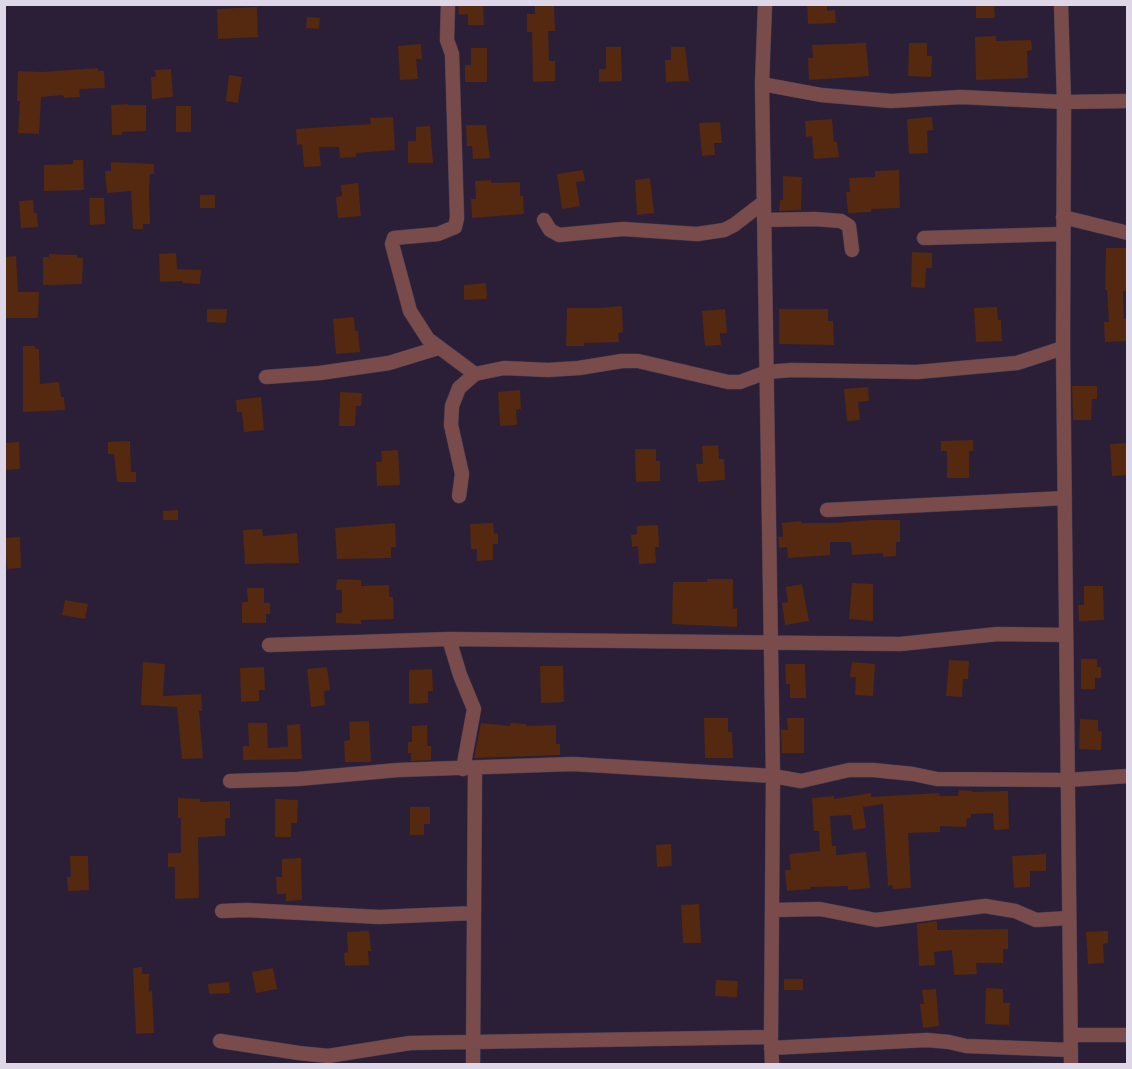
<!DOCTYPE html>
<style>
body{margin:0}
#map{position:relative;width:1132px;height:1069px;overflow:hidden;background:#2a1f36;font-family:Helvetica,sans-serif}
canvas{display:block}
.frame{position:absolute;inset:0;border:6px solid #ded7e7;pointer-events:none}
</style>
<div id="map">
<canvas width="1132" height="1069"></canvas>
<div class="frame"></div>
</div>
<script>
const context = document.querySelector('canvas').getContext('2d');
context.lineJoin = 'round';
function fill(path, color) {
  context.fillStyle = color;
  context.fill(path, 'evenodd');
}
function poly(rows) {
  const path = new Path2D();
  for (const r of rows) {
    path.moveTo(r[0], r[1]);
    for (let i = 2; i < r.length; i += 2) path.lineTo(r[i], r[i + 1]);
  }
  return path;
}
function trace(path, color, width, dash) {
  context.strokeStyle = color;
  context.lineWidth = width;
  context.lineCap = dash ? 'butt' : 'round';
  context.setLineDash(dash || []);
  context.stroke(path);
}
const building = poly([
 [458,4,483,4,484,25,468,25,468,14,459,15],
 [535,4,554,4,555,31,548,31,549,61,555,61,555,81,533,82,532,32,527,32,527,14,535,14],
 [807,4,827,4,827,11,835,10,836,23,808,24],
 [976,4,994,4,995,18,976,18],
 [257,7,258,37,218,39,217,9],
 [307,17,320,18,319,29,306,28],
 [996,36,996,41,1031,40,1032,50,1027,51,1028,78,976,80,975,37],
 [866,43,869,76,809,80,808,58,813,58,812,45],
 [909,43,927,43,927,56,932,56,931,77,908,76],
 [421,44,422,59,416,59,418,79,400,80,398,46],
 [606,47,621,47,622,81,599,82,599,69,606,69],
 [671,47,685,47,689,81,666,82,665,60,671,60],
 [471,48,487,48,487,82,465,82,465,65,471,65],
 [98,68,98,71,104,71,105,88,79,89,80,97,64,98,63,95,41,97,39,134,18,133,20,101,17,101,18,71,42,72],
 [171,69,173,97,152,99,151,77,156,77,155,70],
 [229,75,242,77,238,103,226,101],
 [128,104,128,105,146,105,146,131,122,132,122,135,112,135,111,105],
 [176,106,191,106,191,132,176,132],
 [393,117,395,150,356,153,356,157,340,158,339,147,319,147,321,166,304,167,302,144,297,145,296,129,371,124,370,118],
 [932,117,933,130,927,131,928,153,909,154,907,119],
 [832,119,834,142,837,142,839,157,814,159,812,136,806,137,805,121],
 [720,122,722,143,714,143,715,155,702,156,699,123],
 [466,125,486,125,490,158,473,159,472,146,467,146],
 [430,126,433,163,408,163,408,141,416,141,416,127],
 [73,160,83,160,84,190,44,191,44,165,73,164],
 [111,162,154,164,154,174,150,174,149,191,150,224,143,224,143,229,133,229,131,191,107,193,105,171,111,171],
 [583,170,585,181,576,182,580,206,562,209,557,174],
 [899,170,900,208,871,209,871,212,848,213,846,192,850,192,849,178,875,177,875,171],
 [783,176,802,177,801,210,779,211,780,200,783,200],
 [650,178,654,213,637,215,635,180],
 [491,180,491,183,520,182,520,196,523,196,524,214,472,218,471,199,476,199,475,181],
 [358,183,361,216,338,218,336,197,342,196,341,185],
 [200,195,215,195,215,208,200,208],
 [89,198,104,198,105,224,90,225],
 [33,200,34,213,37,213,38,227,21,228,19,201],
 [1106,248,1128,248,1128,291,1123,291,1124,319,1128,319,1128,341,1105,342,1104,322,1109,322,1107,290,1105,290],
 [912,252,932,253,932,268,926,268,925,288,911,287],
 [176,253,177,269,201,270,200,284,183,283,183,281,160,282,159,254],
 [49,254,77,255,77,258,83,258,82,284,43,285,43,257,49,257],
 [16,256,18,292,39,292,38,318,4,318,4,257],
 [486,283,487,299,464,300,464,285],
 [622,306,623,332,618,333,619,342,584,343,584,346,566,346,567,308,599,308],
 [997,307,998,320,1001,320,1002,341,976,342,974,308],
 [207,309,227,309,226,323,207,322],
 [725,309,727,333,720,333,721,345,705,346,702,311],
 [779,309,828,309,828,321,833,321,834,345,779,344],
 [354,317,355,331,358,331,360,352,336,354,333,319],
 [23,346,35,346,35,349,39,349,40,384,59,382,61,397,64,397,65,410,23,412],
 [1072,386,1097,386,1097,399,1092,399,1091,420,1073,420],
 [868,387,869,401,858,402,860,420,847,421,844,389],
 [520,390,521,409,516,410,517,425,500,426,498,392],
 [340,392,362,393,361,406,356,406,355,426,339,426],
 [261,397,264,430,244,432,242,412,237,412,236,400],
 [973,440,973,451,969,451,969,478,947,478,947,451,941,451,941,441],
 [130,441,131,472,136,472,136,482,117,482,114,454,108,454,108,442],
 [19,442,20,469,5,470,4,443],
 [1128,443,1128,475,1112,476,1110,444],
 [718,445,719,459,724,459,725,480,698,482,696,464,703,464,702,446],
 [635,449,656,449,656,461,660,461,660,481,636,482],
 [398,450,400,485,377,486,376,462,382,462,381,451],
 [178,510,178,520,163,520,163,511],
 [870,520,900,520,900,542,896,542,896,556,883,557,883,553,852,555,851,542,830,542,830,555,788,558,787,547,779,548,778,537,783,537,782,523,801,521,801,523,835,523],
 [395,523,396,547,391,547,391,558,337,559,335,528],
 [493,523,494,534,498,533,498,544,493,544,493,560,477,561,477,549,471,549,470,524],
 [658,525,659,547,655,547,656,563,639,564,638,546,632,547,631,535,637,534,637,526],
 [262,529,263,536,297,533,299,563,245,564,243,530],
 [20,537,21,568,7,569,5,538],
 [337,579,361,580,361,586,389,585,389,597,393,597,394,619,361,620,361,624,336,623,336,613,342,613,342,590,336,590],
 [707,579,733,579,733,609,737,608,737,627,672,624,673,582,707,582],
 [852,583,873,584,873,621,849,619],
 [802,584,809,621,785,625,782,603,788,602,786,587],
 [1084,586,1103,586,1104,620,1079,621,1078,605,1084,605],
 [247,588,264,588,264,603,270,603,270,614,266,614,266,623,242,623,242,602,248,602],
 [65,600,88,604,85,619,62,615],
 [1081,659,1097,659,1097,667,1101,667,1101,678,1095,678,1095,689,1081,689],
 [949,660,969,661,968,679,963,679,962,697,946,696],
 [143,662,165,664,163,696,201,694,202,711,199,711,203,758,182,759,177,707,141,705],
 [852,662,875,664,873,696,855,695,856,677,850,677],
 [785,664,805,664,806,698,790,698,790,684,786,684],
 [540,666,563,666,564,702,541,703],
 [264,667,265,690,259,690,259,701,241,702,240,668],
 [327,667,330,690,324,691,325,705,311,707,307,669],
 [432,669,433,691,428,691,428,703,409,704,409,670],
 [704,718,728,718,728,732,732,732,733,758,705,758],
 [787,718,804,718,804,753,782,753,781,730,788,730],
 [1080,719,1098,720,1098,731,1102,732,1101,750,1079,749],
 [369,721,371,762,345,762,344,741,350,740,349,722],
 [248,723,267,723,268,748,288,747,287,725,300,724,302,759,243,760,243,746,249,746],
 [481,723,510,726,510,723,526,724,526,726,556,725,556,744,560,744,560,755,474,758],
 [427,725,427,746,431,746,431,760,411,761,411,753,408,753,408,742,412,742,412,726],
 [959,790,972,791,972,792,1008,791,1009,829,994,830,993,813,971,814,971,818,967,818,966,827,940,826,940,832,908,833,911,888,893,889,892,885,888,886,883,804,863,807,866,828,853,830,851,815,830,816,832,846,836,846,836,855,866,852,870,888,848,890,848,886,810,887,810,889,787,891,785,870,791,870,789,854,820,851,819,831,814,831,812,798,834,796,834,799,871,793,871,797,939,793,940,796,958,796],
 [178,798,200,799,200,802,230,801,230,818,225,818,225,836,198,837,199,898,175,899,175,867,168,867,168,853,181,853,181,818,178,818],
 [275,799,298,800,297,823,291,823,291,837,275,837],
 [410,807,430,807,430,824,424,824,424,835,410,835],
 [671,844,672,866,657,867,656,845],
 [1046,854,1046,871,1030,871,1030,887,1014,888,1012,856],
 [70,856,88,856,89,890,68,891,67,877,71,877],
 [301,858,302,900,286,901,286,894,277,894,276,877,282,877,282,859],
 [699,904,701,943,683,943,681,905],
 [937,921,937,930,1008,929,1008,949,1003,949,1003,963,976,963,977,974,954,975,952,950,934,952,935,965,919,966,917,924],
 [369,931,371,951,368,951,369,965,345,966,344,953,348,952,347,932],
 [1108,931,1108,943,1103,944,1104,963,1088,964,1086,932],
 [142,967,142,974,149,974,149,992,152,991,154,1033,136,1034,133,968],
 [273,968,277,989,256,993,252,972],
 [784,979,803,979,803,990,784,990],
 [716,980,738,981,737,997,715,996],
 [229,982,230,993,209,994,208,984],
 [986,988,1003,989,1003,1003,1010,1003,1009,1025,985,1024],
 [936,989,939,1026,923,1028,920,1004,924,1004,922,990]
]);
const street = poly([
 [448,4,447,40,452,54,457,218,455,227,438,234,394,238,392,244,410,311,428,339,475,374],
 [1061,4,1064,102,1063,348,1071,1064],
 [762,84,821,95,891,101,961,97,1064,102,1128,101],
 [1063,217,1128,233],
 [544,220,550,230,559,235,623,229,697,234,724,230,734,225,764,202],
 [764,220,815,219,841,221,849,226,852,250],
 [924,238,1063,234],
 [266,377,320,373,389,363,438,348],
 [459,496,462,474,451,425,452,406,459,388,475,374,504,368,548,370,579,368,622,361,638,361,728,382,740,382,767,372,792,370,917,372,1017,363,1063,348],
 [827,510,1065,498],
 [449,639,460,675,474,709,463,769],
 [269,645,449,639,900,644,998,634,1066,635],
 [230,781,298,779,398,770,573,764,773,776,801,781,849,770,873,770,913,774,937,779,1068,780,1128,776],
 [772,910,820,909,876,920,985,906,1015,911,1036,920,1068,918],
 [222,911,246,910,379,917,474,913],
 [1071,1035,1128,1035],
 [771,1040,772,1064],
 [220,1041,299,1053,328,1056,410,1043,771,1037,773,776,762,84,765,4],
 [771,1048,927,1040,949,1042,966,1046,1071,1050],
 [473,1064,475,769]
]);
fill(building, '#552810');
trace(street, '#473c52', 15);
trace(street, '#794c4b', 14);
</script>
